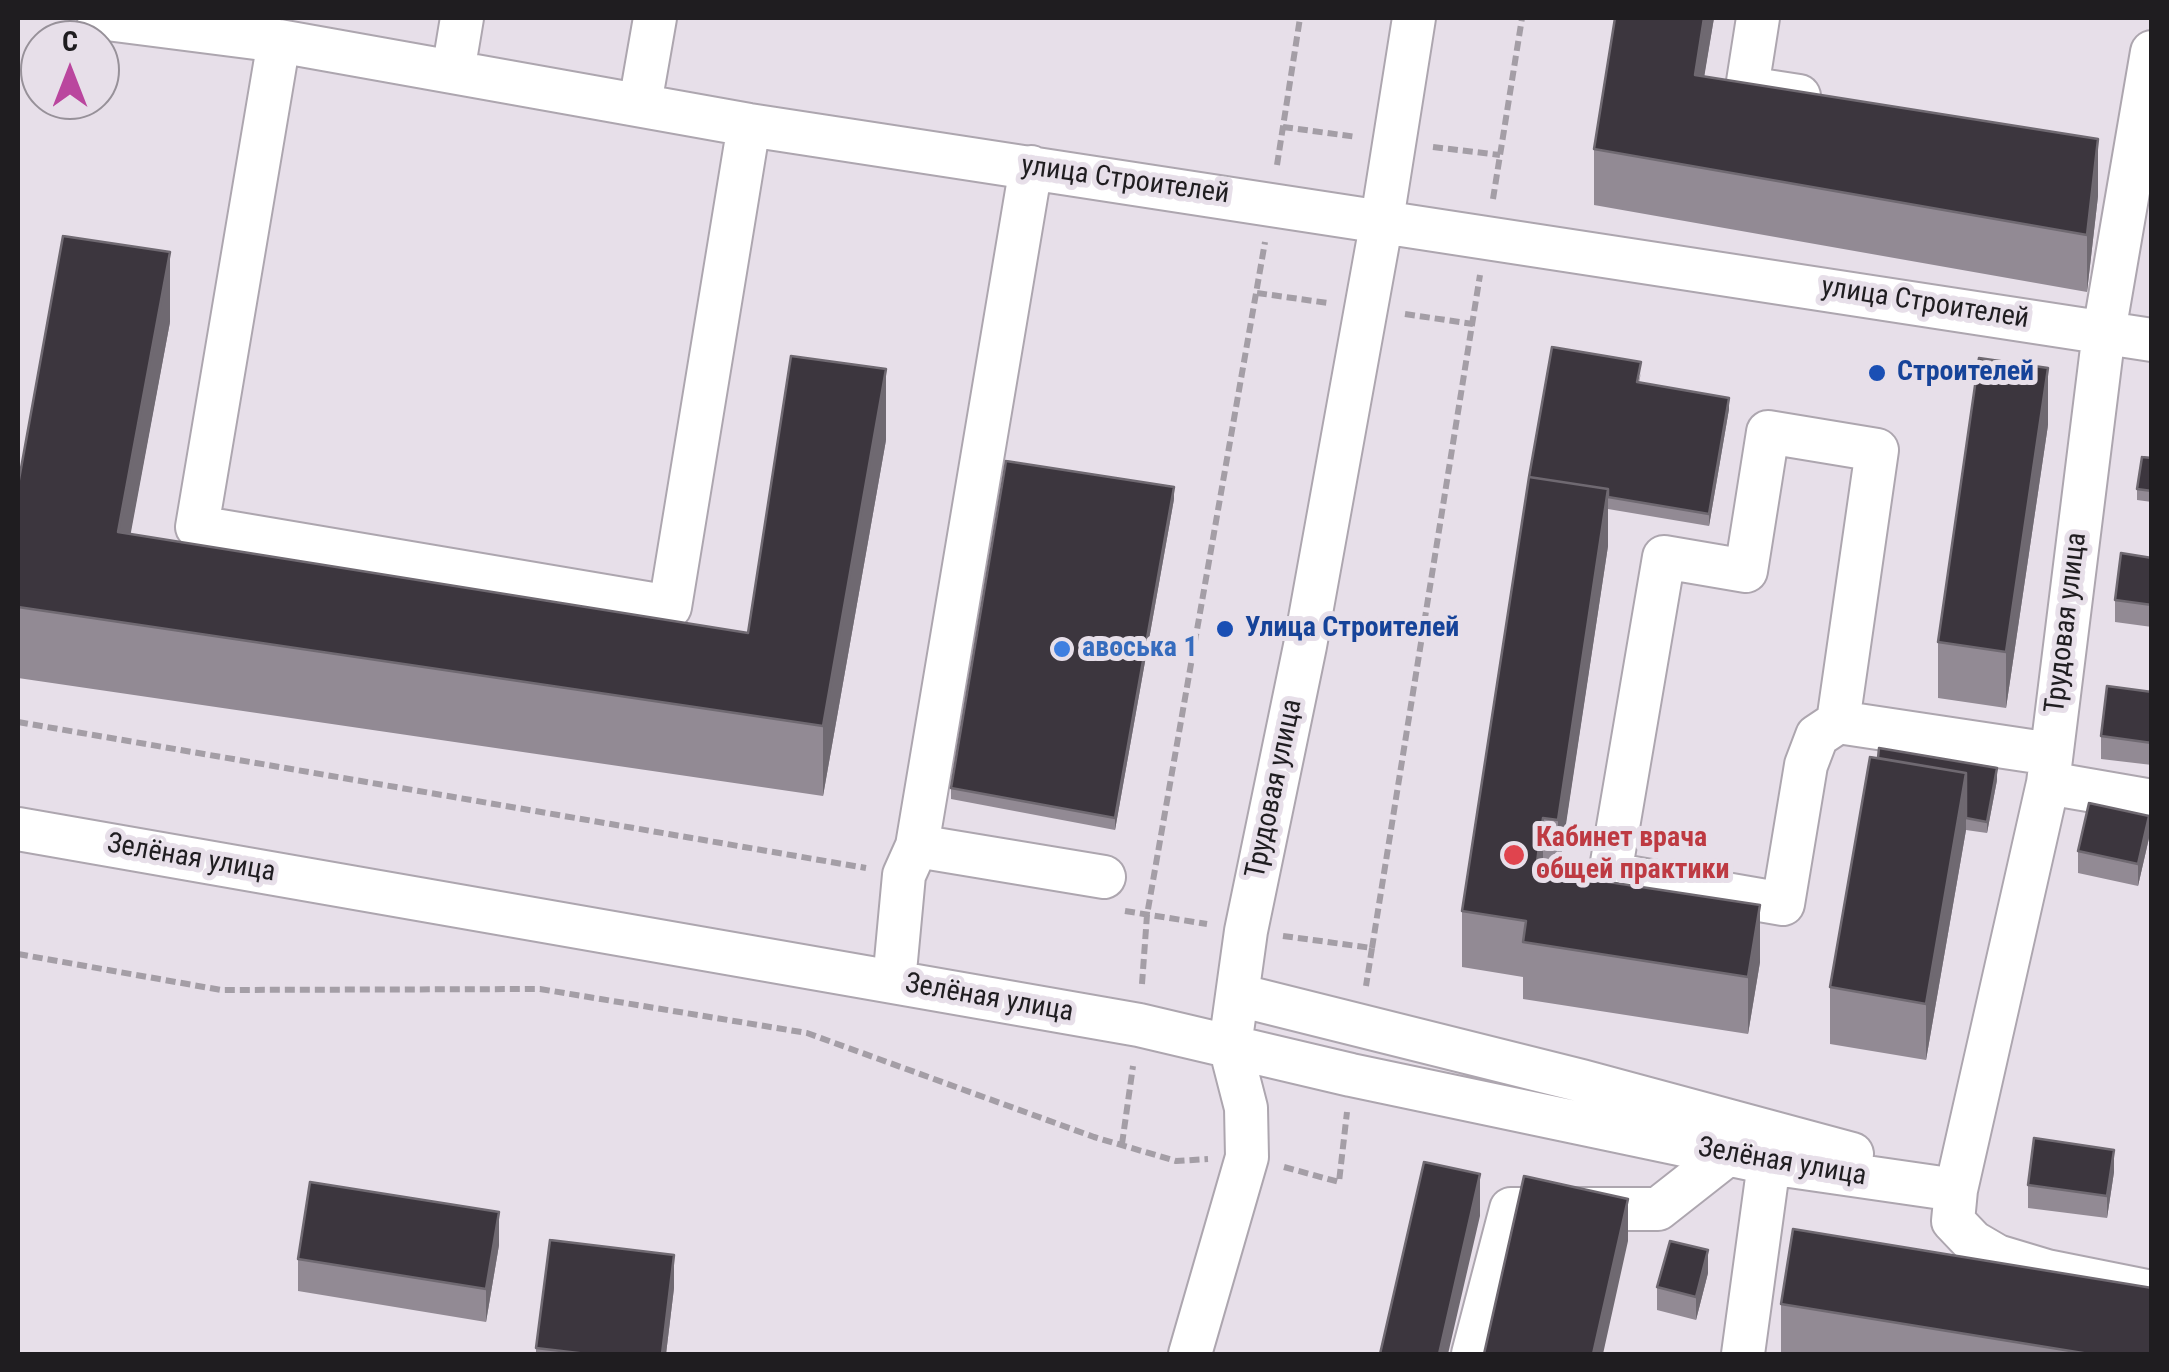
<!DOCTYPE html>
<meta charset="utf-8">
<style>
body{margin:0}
#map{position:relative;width:2169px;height:1372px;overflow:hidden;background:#e7dfe9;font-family:"Roboto Condensed",sans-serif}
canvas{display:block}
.frame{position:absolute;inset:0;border:20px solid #1f1d20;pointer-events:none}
.north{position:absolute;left:20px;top:20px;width:100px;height:100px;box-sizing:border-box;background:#e7dfe9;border:2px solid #979199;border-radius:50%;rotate:0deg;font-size:28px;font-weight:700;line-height:40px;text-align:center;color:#1f1d20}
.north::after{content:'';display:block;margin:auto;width:35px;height:45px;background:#ba469e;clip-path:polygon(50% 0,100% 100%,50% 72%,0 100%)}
</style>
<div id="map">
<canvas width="2169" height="1372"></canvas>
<div class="frame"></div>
<div class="north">С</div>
</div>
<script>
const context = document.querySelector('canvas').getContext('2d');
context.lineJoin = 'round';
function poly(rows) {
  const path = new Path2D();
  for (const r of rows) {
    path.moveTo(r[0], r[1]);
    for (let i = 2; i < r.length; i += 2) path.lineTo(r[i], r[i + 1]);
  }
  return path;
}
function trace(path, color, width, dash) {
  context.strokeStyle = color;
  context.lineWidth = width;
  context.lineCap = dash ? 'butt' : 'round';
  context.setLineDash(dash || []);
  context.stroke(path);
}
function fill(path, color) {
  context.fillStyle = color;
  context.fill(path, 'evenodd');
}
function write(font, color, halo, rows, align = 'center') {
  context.font = font + ' "Roboto Condensed",sans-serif';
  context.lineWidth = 10;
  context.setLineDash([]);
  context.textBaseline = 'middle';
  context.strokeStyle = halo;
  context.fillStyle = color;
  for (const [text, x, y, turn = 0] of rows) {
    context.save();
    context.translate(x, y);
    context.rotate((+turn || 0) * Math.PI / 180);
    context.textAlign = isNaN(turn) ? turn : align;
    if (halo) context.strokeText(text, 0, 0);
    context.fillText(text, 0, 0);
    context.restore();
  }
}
const path = poly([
 [1283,127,1357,137],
 [1433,147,1500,155],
 [1277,165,1300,18],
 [1493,199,1522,18],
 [1257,293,1328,303],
 [1405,314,1473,324],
 [18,722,866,868],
 [1125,911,1207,924],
 [1283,936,1372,948,1366,986],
 [1372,948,1480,275],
 [18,954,221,990,540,989,807,1033,1094,1137,1176,1161,1208,1159],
 [1142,984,1147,915,1265,242],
 [1122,1144,1133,1066],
 [1284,1167,1339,1182,1347,1112]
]);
const minor = poly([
 [99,18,279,41,749,125,2152,340],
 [1758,18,1747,88,1799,96],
 [279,41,197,527,670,607,749,125],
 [2152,52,2104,332,2048,783,1956,1190,1953,1221,1973,1242,1997,1256,2047,1271,2152,1292],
 [453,72,462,18],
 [640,104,655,18],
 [1838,722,1877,450,1768,432,1746,571,1664,557,1610,874,1783,904,1806,765,1817,736,1838,722,2051,754],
 [2048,783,2152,801],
 [18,829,1139,1025,1351,1075,1769,1163,1956,1190],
 [917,846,1104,877],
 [894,982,904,875,917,846,1031,167],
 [1238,995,1582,1081,1852,1154],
 [1190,1354,1247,1157,1246,1108,1230,1046,1246,931,1305,646,1382,220,1414,18],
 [1473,1354,1511,1209,1658,1209,1728,1154],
 [1743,1354,1769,1163]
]);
const wall = poly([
 [1615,18,1714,18,1704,76,2098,196,2087,292,1594,205,1594,149],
 [170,322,130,534,748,633,886,440,823,796,18,678,18,485],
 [1641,373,1639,382,1729,409,1709,526,1608,509,1608,546,1558,874,1760,962,1748,1034,1523,999,1523,977,1462,967,1462,911],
 [2048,425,2006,708,1938,698,1938,642],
 [2152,458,2152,502,2137,500,2137,489],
 [1174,499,1115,830,951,799,951,788],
 [2152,558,2152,627,2115,622,2115,600],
 [2152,692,2152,765,2101,759,2101,736],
 [1997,780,1987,833,1966,830,1926,1060,1830,1044,1830,987],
 [2149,838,2138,886,2078,873,2078,851],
 [2114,1172,2107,1218,2028,1208,2028,1185],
 [499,1245,486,1322,298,1291,298,1259],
 [1708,1273,1696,1320,1657,1310,1657,1287],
 [674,1288,666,1354,536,1354,536,1348],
 [1781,1304,2152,1354,1781,1354]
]);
const shadedWall = poly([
 [1704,18,1714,18,1695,132,1695,75],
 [2098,139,2098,196,2087,292,2087,235],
 [170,252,170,322,118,602,118,532],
 [2048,368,2048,425,2006,708,2006,652],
 [886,369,886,440,823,796,823,726],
 [1729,398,1729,409,1709,526,1709,514],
 [1174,487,1174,499,1115,830,1115,818],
 [1608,489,1608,546,1558,877,1558,820],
 [1997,768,1997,780,1987,833,1987,822],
 [1966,773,1966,830,1926,1060,1926,1004],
 [2149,816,2149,838,2138,886,2138,864],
 [1543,818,1543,875,1537,862],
 [1760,905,1760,962,1748,1034,1748,977],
 [2114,1150,2114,1172,2107,1218,2107,1196],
 [1480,1174,1480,1216,1448,1354,1439,1354],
 [1628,1199,1628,1241,1603,1354,1593,1354],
 [499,1212,499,1245,486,1322,486,1289],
 [1708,1250,1708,1273,1696,1320,1696,1297],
 [674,1255,674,1288,666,1354,662,1354]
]);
const building = poly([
 [1615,18,1704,18,1695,75,2098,139,2087,235,1594,149,1615,18],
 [63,236,170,252,118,532,748,633,791,356,886,369,823,726,18,607,18,485,63,236],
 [1552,347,1641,362,1637,382,1729,398,1709,514,1608,497,1608,489,1529,477,1552,347],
 [1979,358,2048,368,2006,652,1938,642,1979,358],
 [2142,457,2152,458,2152,491,2137,489,2142,457],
 [1006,461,1174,487,1115,818,951,788,1006,461],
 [1529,477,1608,489,1558,820,1543,818,1537,862,1551,864,1549,873,1760,905,1748,977,1523,942,1526,921,1462,911,1529,477],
 [2121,553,2152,558,2152,605,2115,600,2121,553],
 [2107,686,2152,692,2152,743,2101,736,2107,686],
 [1879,748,1997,768,1987,822,1966,818,1966,773,1878,758,1879,748],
 [1870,757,1966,773,1926,1004,1830,987,1870,757],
 [2089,803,2149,816,2138,864,2078,851,2089,803],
 [2034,1138,2114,1150,2107,1196,2028,1185,2034,1138],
 [1424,1162,1480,1174,1439,1354,1380,1354,1424,1162],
 [1524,1176,1628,1199,1593,1354,1484,1354,1524,1176],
 [310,1182,499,1212,486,1289,298,1259,310,1182],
 [1793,1229,2152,1288,2152,1354,2089,1354,1781,1304,1793,1229],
 [550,1240,674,1255,662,1354,587,1354,536,1348,550,1240],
 [1670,1241,1708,1250,1696,1297,1657,1287,1670,1241]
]);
const markers = [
 [1877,373,10,"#1a4fb4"],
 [1225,629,10,"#1a4fb4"],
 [1062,649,10,"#3f7fe0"],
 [1514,855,12,"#e0444e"]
];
const streetNames = [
 ["улица Строителей",1125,181,8],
 ["улица Строителей",1925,304,9],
 ["Трудовая улица",2067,623,-83],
 ["Трудовая улица",1275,789,-78],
 ["Зелёная улица",191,859,10],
 ["Зелёная улица",989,999,10],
 ["Зелёная улица",1782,1163,10]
];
const transitNames = [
 ["Строителей",1897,373],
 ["Улица Строителей",1245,629]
];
const shopNames = [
 ["авоська 1",1082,649]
];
const healthNames = [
 ["Кабинет врача",1536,839],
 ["общей практики",1536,871]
];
trace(minor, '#ada6af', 46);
trace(path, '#a49ea6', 6, [10, 5]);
trace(minor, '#fff', 42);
fill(wall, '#928a94');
fill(shadedWall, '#6f6971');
fill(building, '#3c363e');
trace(building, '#6f6971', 2.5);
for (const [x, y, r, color] of markers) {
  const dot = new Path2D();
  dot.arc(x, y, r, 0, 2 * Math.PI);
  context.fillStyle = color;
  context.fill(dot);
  trace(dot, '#e7dfe9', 4);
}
write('28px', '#1f1d20', '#e7dfe9', streetNames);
write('bold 28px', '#164399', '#e7dfe9', transitNames, 'left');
write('bold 28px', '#366cbe', '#e7dfe9', shopNames, 'left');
write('bold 28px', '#be3a42', '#e7dfe9', healthNames, 'left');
</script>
